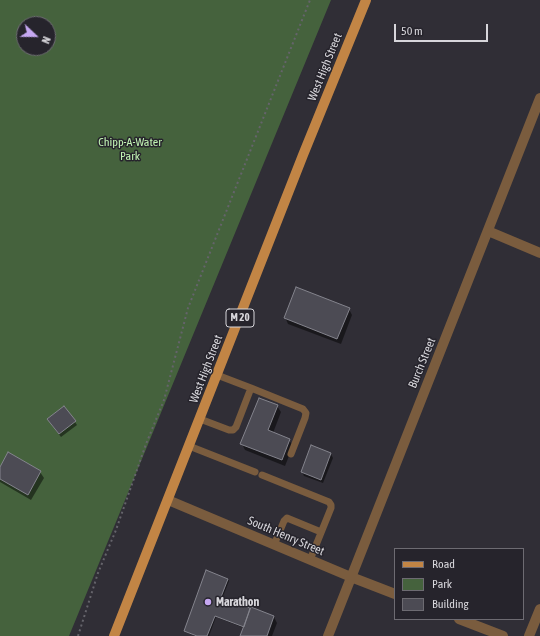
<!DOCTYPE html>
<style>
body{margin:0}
#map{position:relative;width:540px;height:636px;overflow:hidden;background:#302e36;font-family:"Asap Condensed",sans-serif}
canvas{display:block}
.legend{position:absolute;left:394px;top:548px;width:130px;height:72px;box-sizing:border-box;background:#26242c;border:1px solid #6d6b72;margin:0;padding:5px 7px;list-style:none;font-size:12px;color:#d7d6db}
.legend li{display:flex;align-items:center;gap:8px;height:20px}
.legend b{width:20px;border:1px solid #6d6b72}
.north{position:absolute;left:16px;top:16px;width:40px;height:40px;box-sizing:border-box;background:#26242c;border:1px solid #6d6b72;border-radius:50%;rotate:112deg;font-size:11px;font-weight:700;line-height:16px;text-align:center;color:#d7d6db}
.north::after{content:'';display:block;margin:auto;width:14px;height:18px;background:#c5a7f1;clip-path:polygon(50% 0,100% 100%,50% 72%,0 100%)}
.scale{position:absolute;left:394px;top:24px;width:94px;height:18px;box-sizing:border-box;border:2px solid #d7d6db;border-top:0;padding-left:5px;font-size:12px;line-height:14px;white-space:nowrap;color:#d7d6db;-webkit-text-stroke:3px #26242c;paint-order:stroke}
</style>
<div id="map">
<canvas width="540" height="636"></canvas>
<ul class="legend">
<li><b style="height:5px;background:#c28545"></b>Road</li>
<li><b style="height:11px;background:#45623d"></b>Park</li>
<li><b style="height:11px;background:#4c4b54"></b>Building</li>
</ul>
<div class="north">N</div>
<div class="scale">50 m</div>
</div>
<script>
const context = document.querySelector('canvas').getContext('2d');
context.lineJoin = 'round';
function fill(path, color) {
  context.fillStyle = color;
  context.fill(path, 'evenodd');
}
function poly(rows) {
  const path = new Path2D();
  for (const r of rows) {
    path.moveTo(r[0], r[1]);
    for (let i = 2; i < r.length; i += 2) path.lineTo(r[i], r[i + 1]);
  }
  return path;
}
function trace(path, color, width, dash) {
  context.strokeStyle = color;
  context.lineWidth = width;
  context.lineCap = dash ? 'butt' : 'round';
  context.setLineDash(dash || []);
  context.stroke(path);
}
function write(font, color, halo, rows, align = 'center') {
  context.font = font + ' "Asap Condensed",sans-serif';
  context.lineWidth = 3;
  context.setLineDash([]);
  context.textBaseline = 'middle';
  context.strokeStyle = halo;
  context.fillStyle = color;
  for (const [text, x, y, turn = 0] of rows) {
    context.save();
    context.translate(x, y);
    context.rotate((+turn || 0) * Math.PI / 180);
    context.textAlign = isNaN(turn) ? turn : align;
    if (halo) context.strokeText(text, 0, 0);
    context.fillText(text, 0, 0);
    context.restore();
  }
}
const green = poly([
 [0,0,331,0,69,636,0,636],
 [24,24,48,24,48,48,24,48]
]);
const shadow = poly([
 [349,309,352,315,341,344,288,324,285,317],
 [259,399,277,406,281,412,273,433,289,440,293,446,285,466,245,450,242,444],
 [75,422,77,425,61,437,50,423],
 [331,454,333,458,323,483,304,476,302,472],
 [0,469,40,472,44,478,31,500,0,482],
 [228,579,229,581,222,599,251,611,274,617,277,623,272,636,241,636,244,628,216,617,209,636,195,636,186,632,185,631]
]);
const building = poly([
 [296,287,350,308,337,339,284,318,296,287],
 [259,398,278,405,268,430,290,439,282,460,240,444,259,398],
 [64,406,76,421,59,434,47,419,64,406],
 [311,445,331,453,321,480,301,472,311,445],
 [8,452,41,471,28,495,0,479,0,467,8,452],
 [206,570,228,579,221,597,250,608,244,627,215,616,207,636,197,636,184,631,206,570],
 [251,607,274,616,267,636,240,636,251,607]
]);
const path = poly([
 [78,636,98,573,116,530,146,444,164,400,188,308,310,0]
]);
const lane = poly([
 [251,388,303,409,306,413,305,418,291,454],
 [200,419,229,430,233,430,236,427,251,388,217,375],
 [189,446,255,472],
 [262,475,329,502,331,505,331,508,310,560],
 [274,545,284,521,287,518,321,532]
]);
const street = poly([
 [488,231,540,253],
 [168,500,351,577,395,594],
 [459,619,503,636],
 [328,636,540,98],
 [529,636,540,609]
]);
const primary = poly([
 [114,636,303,155,366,0]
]);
const markers = [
 [208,602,4,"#c5a7f1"]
];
const shields = [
 [240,318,28]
];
const shieldNames = [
 ["M 20",240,318]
];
const streetNames = [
 ["West High Street",325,67,-68],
 ["Burch Street",422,363,-68],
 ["West High Street",206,369,-69],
 ["South Henry Street",286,536,23]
];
const parkNames = [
 ["Chipp-A-Water",130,142],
 ["Park",130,156]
];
const poiNames = [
 ["Marathon",216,602]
];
fill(green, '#45623d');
fill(shadow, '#0007');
fill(building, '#4c4b54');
trace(building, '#84848d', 1);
trace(path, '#65646b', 2, [2, 3]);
trace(lane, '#7a5c3e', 7);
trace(street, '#7a5c3e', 10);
trace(primary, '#c28545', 10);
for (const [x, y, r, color] of markers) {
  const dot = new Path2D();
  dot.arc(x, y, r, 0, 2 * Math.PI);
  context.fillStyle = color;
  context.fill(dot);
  trace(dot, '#26242c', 1.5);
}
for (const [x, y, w] of shields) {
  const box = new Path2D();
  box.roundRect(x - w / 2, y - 9, w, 18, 3);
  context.fillStyle = '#26242c';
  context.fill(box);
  trace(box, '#d7d6db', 1);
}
write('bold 11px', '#d7d6db', null, shieldNames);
write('12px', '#d7d6db', '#26242c', streetNames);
write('12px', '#c1f3b3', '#26242c', parkNames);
write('bold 12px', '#d7d6db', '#26242c', poiNames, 'left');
</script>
